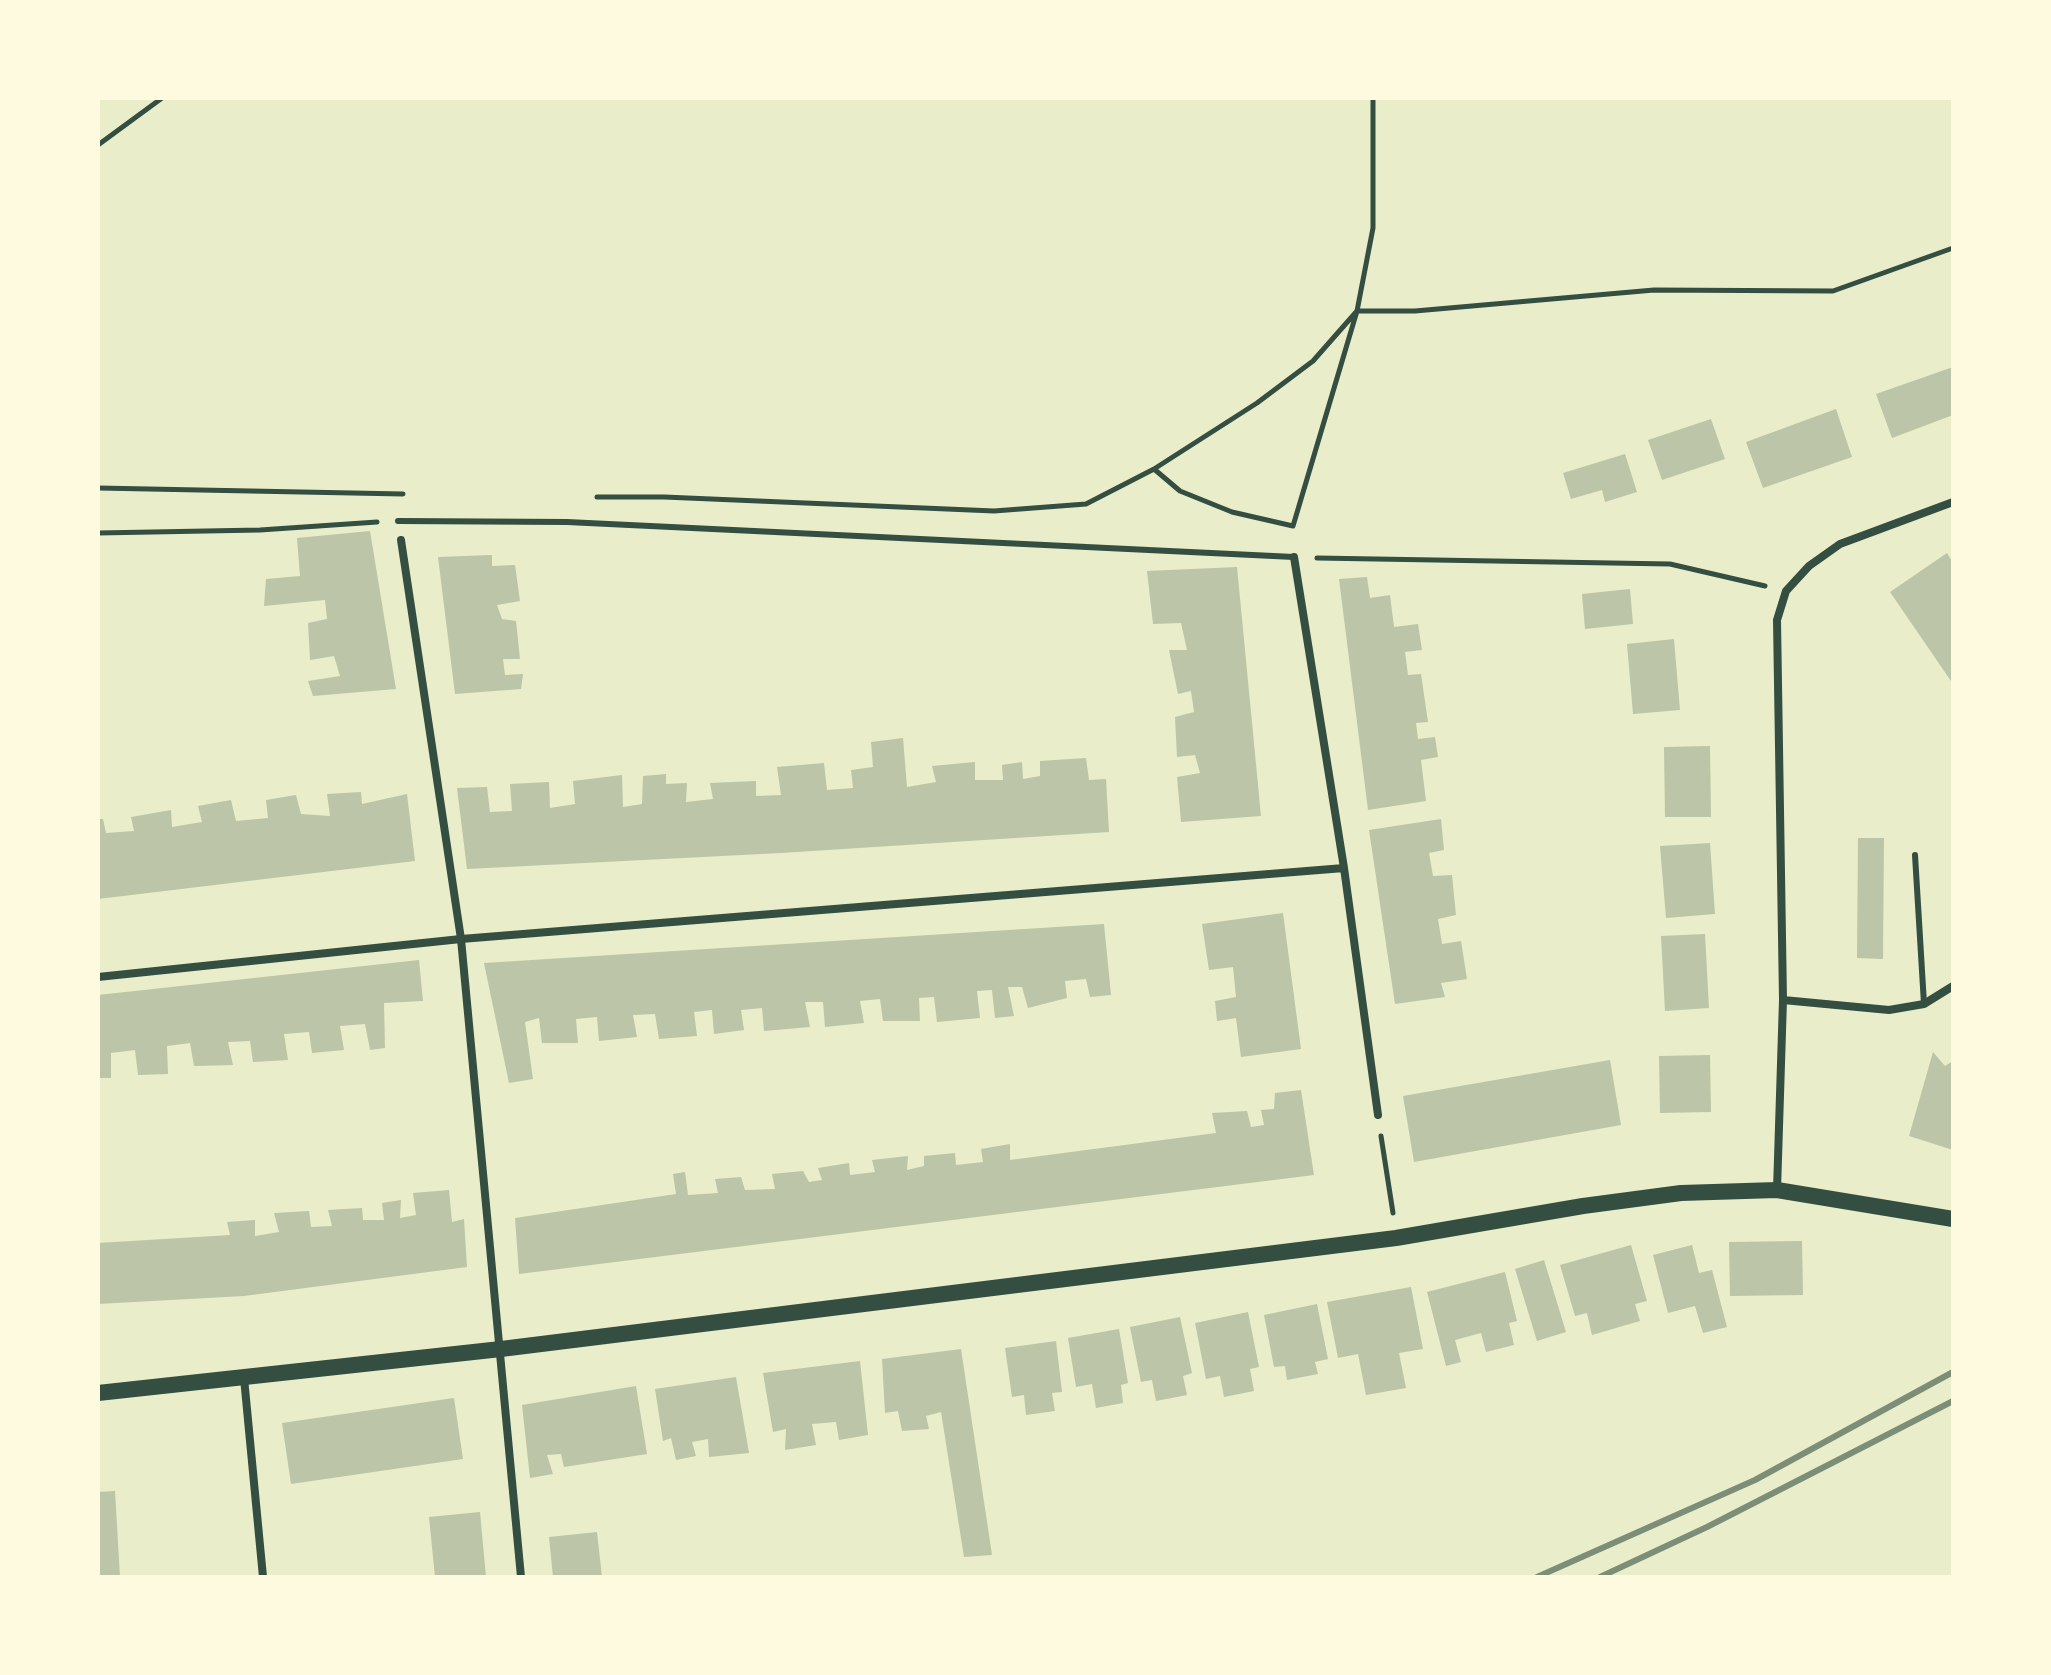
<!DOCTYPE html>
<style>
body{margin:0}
#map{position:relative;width:2051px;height:1675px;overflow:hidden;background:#e9edc9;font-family:Lora,serif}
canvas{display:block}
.frame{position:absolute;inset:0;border:100px solid #fefae0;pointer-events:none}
</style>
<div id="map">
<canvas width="2051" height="1675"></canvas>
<div class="frame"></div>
</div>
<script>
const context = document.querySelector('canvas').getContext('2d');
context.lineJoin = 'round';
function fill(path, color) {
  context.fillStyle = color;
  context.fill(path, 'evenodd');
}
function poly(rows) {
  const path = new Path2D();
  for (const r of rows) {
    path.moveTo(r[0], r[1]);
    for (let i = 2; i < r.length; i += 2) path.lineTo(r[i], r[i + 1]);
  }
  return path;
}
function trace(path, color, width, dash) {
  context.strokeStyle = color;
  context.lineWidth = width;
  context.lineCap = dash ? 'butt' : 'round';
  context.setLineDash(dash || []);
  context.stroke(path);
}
const building = poly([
 [1953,367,1953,415,1892,438,1876,394],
 [1836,409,1852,457,1763,488,1746,442],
 [1711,419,1725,459,1662,480,1648,440],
 [1625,454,1637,492,1605,502,1602,490,1571,499,1563,473],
 [370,531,396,689,313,696,308,681,340,676,334,656,310,660,308,623,327,619,325,600,264,606,266,579,300,576,297,538],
 [1947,553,1953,563,1953,684,1890,592],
 [492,555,492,566,515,565,520,601,497,605,502,619,516,621,520,659,503,659,505,675,523,674,521,689,455,694,438,557],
 [1237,567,1261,816,1181,822,1177,777,1200,773,1195,755,1177,757,1175,717,1194,712,1191,691,1178,694,1169,650,1187,650,1181,623,1153,624,1147,571],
 [1367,577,1370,598,1390,595,1394,627,1418,624,1422,650,1405,652,1408,675,1421,674,1428,722,1416,723,1418,739,1435,737,1438,757,1421,760,1426,801,1368,810,1339,579],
 [1630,589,1633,624,1585,629,1582,594],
 [1674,639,1680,710,1633,714,1627,644],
 [903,738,907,787,936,782,932,766,975,762,975,780,1003,780,1002,765,1022,762,1023,779,1040,776,1040,761,1086,758,1089,780,1106,779,1109,832,781,853,467,869,457,788,487,787,490,812,512,811,510,784,549,782,550,808,575,804,573,781,622,775,623,807,642,804,643,776,666,774,666,784,687,783,686,802,713,799,710,783,756,781,756,796,781,795,777,767,824,763,827,790,853,788,851,770,873,767,871,742],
 [1710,746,1711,817,1665,817,1664,747],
 [361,792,362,804,407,794,415,861,98,899,98,819,103,819,106,833,134,831,131,817,171,810,172,827,202,822,198,806,231,800,236,821,268,818,266,800,296,795,301,814,330,816,327,794],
 [1441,819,1444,850,1429,853,1433,876,1452,875,1456,915,1438,919,1442,944,1461,941,1467,979,1441,983,1445,997,1395,1004,1369,830],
 [1858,838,1884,838,1883,959,1857,958],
 [1710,843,1715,914,1666,918,1660,846],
 [1283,913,1301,1049,1241,1057,1236,1018,1217,1021,1215,1001,1236,997,1233,967,1209,970,1202,924],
 [1104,924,1111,995,1090,997,1086,979,1065,981,1067,998,1028,1008,1022,987,1008,987,1014,1016,995,1018,992,990,977,991,980,1018,937,1022,934,997,919,998,920,1021,883,1021,880,999,860,1001,864,1023,825,1027,823,1002,805,1002,810,1027,764,1031,762,1008,741,1010,744,1030,714,1034,712,1010,694,1012,697,1036,659,1039,655,1014,633,1015,637,1037,599,1041,597,1017,576,1019,578,1043,542,1043,539,1018,525,1022,533,1079,509,1083,484,963],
 [1705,934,1709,1008,1665,1011,1661,936],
 [419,960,423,1001,384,1003,385,1048,370,1050,365,1024,340,1026,344,1050,312,1053,309,1032,284,1034,288,1060,253,1062,250,1041,228,1042,233,1065,194,1066,190,1043,167,1046,168,1074,138,1075,135,1050,111,1053,111,1078,98,1078,98,995],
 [1933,1052,1945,1066,1953,1061,1953,1150,1909,1136],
 [1710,1055,1711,1112,1660,1113,1659,1056],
 [1610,1060,1621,1125,1414,1162,1403,1096],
 [1301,1090,1314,1175,519,1274,515,1218,676,1194,673,1174,685,1172,688,1195,718,1193,715,1179,741,1177,745,1190,775,1189,772,1174,803,1171,809,1182,822,1180,818,1168,849,1163,850,1175,875,1172,872,1160,908,1156,907,1170,924,1166,924,1156,955,1153,956,1165,983,1162,981,1149,1010,1144,1010,1160,1216,1133,1212,1113,1247,1111,1251,1127,1264,1125,1261,1110,1274,1109,1275,1093],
 [449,1190,452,1222,464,1219,467,1267,244,1296,98,1304,98,1243,230,1235,227,1222,255,1220,255,1236,279,1232,274,1213,309,1211,311,1227,332,1226,328,1210,362,1208,363,1220,384,1220,382,1203,401,1200,400,1218,416,1215,413,1193],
 [1802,1241,1803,1295,1730,1296,1729,1242],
 [1631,1245,1647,1301,1635,1304,1640,1321,1592,1335,1587,1313,1575,1316,1560,1265],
 [1692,1245,1699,1273,1712,1270,1727,1327,1703,1333,1695,1306,1668,1313,1653,1255],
 [1544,1260,1566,1332,1537,1341,1515,1269],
 [1505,1272,1517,1321,1509,1323,1514,1345,1486,1352,1481,1333,1455,1340,1461,1362,1446,1366,1427,1292],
 [1411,1287,1423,1349,1399,1353,1406,1388,1366,1395,1358,1354,1338,1358,1327,1302],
 [1317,1304,1328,1359,1315,1362,1318,1374,1287,1380,1285,1366,1274,1367,1264,1315],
 [1248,1312,1259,1367,1250,1369,1254,1391,1224,1397,1220,1376,1206,1379,1195,1323],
 [1180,1317,1192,1373,1183,1376,1187,1395,1156,1401,1152,1380,1141,1382,1130,1327],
 [1119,1329,1128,1383,1121,1385,1123,1403,1096,1408,1092,1384,1076,1387,1068,1338],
 [1056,1341,1062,1392,1052,1393,1055,1411,1026,1415,1024,1395,1012,1397,1005,1348],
 [961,1349,992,1555,964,1557,941,1412,926,1416,929,1429,902,1431,898,1411,885,1413,882,1359],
 [860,1361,868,1435,839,1440,836,1422,812,1424,816,1445,785,1450,786,1429,773,1432,763,1373],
 [736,1377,749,1453,709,1457,708,1439,692,1442,696,1456,676,1460,671,1438,663,1441,655,1389],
 [636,1386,647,1454,564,1467,561,1454,547,1455,553,1474,530,1478,522,1405],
 [454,1398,463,1459,291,1484,282,1423],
 [115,1491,120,1577,98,1577,98,1492],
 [480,1512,486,1577,435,1577,429,1517],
 [597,1532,602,1577,553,1577,549,1537]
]);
const path = poly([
 [98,145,162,98],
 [1154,469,1257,403,1313,361,1357,311,1415,311,1654,290,1833,291,1953,248],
 [98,488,403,494],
 [597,497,664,497,994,511,1086,504,1154,469,1180,491,1232,512,1293,526],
 [1293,526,1357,311,1373,228,1373,98],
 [98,533,260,530,377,522],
 [1317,558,1670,564,1765,586],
 [1381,1136,1393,1213]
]);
const service = poly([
 [398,521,567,522,1294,557],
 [1915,855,1924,1004]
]);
const minor = poly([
 [401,540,461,939,521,1577],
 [1294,557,1344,868,1378,1115],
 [98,977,461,939,1344,868],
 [1783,1000,1889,1010,1924,1004,1953,986],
 [1777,1190,1783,1000,1777,620,1786,591,1809,566,1840,544,1953,502],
 [244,1378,263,1577]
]);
const secondary = poly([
 [98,1393,501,1349,1396,1238,1583,1206,1681,1193,1777,1190,1953,1219]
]);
const rail = poly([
 [1537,1577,1755,1480,1953,1372],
 [1600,1577,1707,1527,1953,1401]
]);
fill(building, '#bcc5a7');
trace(path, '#344e41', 5);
trace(service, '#344e41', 6);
trace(minor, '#344e41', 8);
trace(secondary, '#344e41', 16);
trace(rail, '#7c8e77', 6);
</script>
